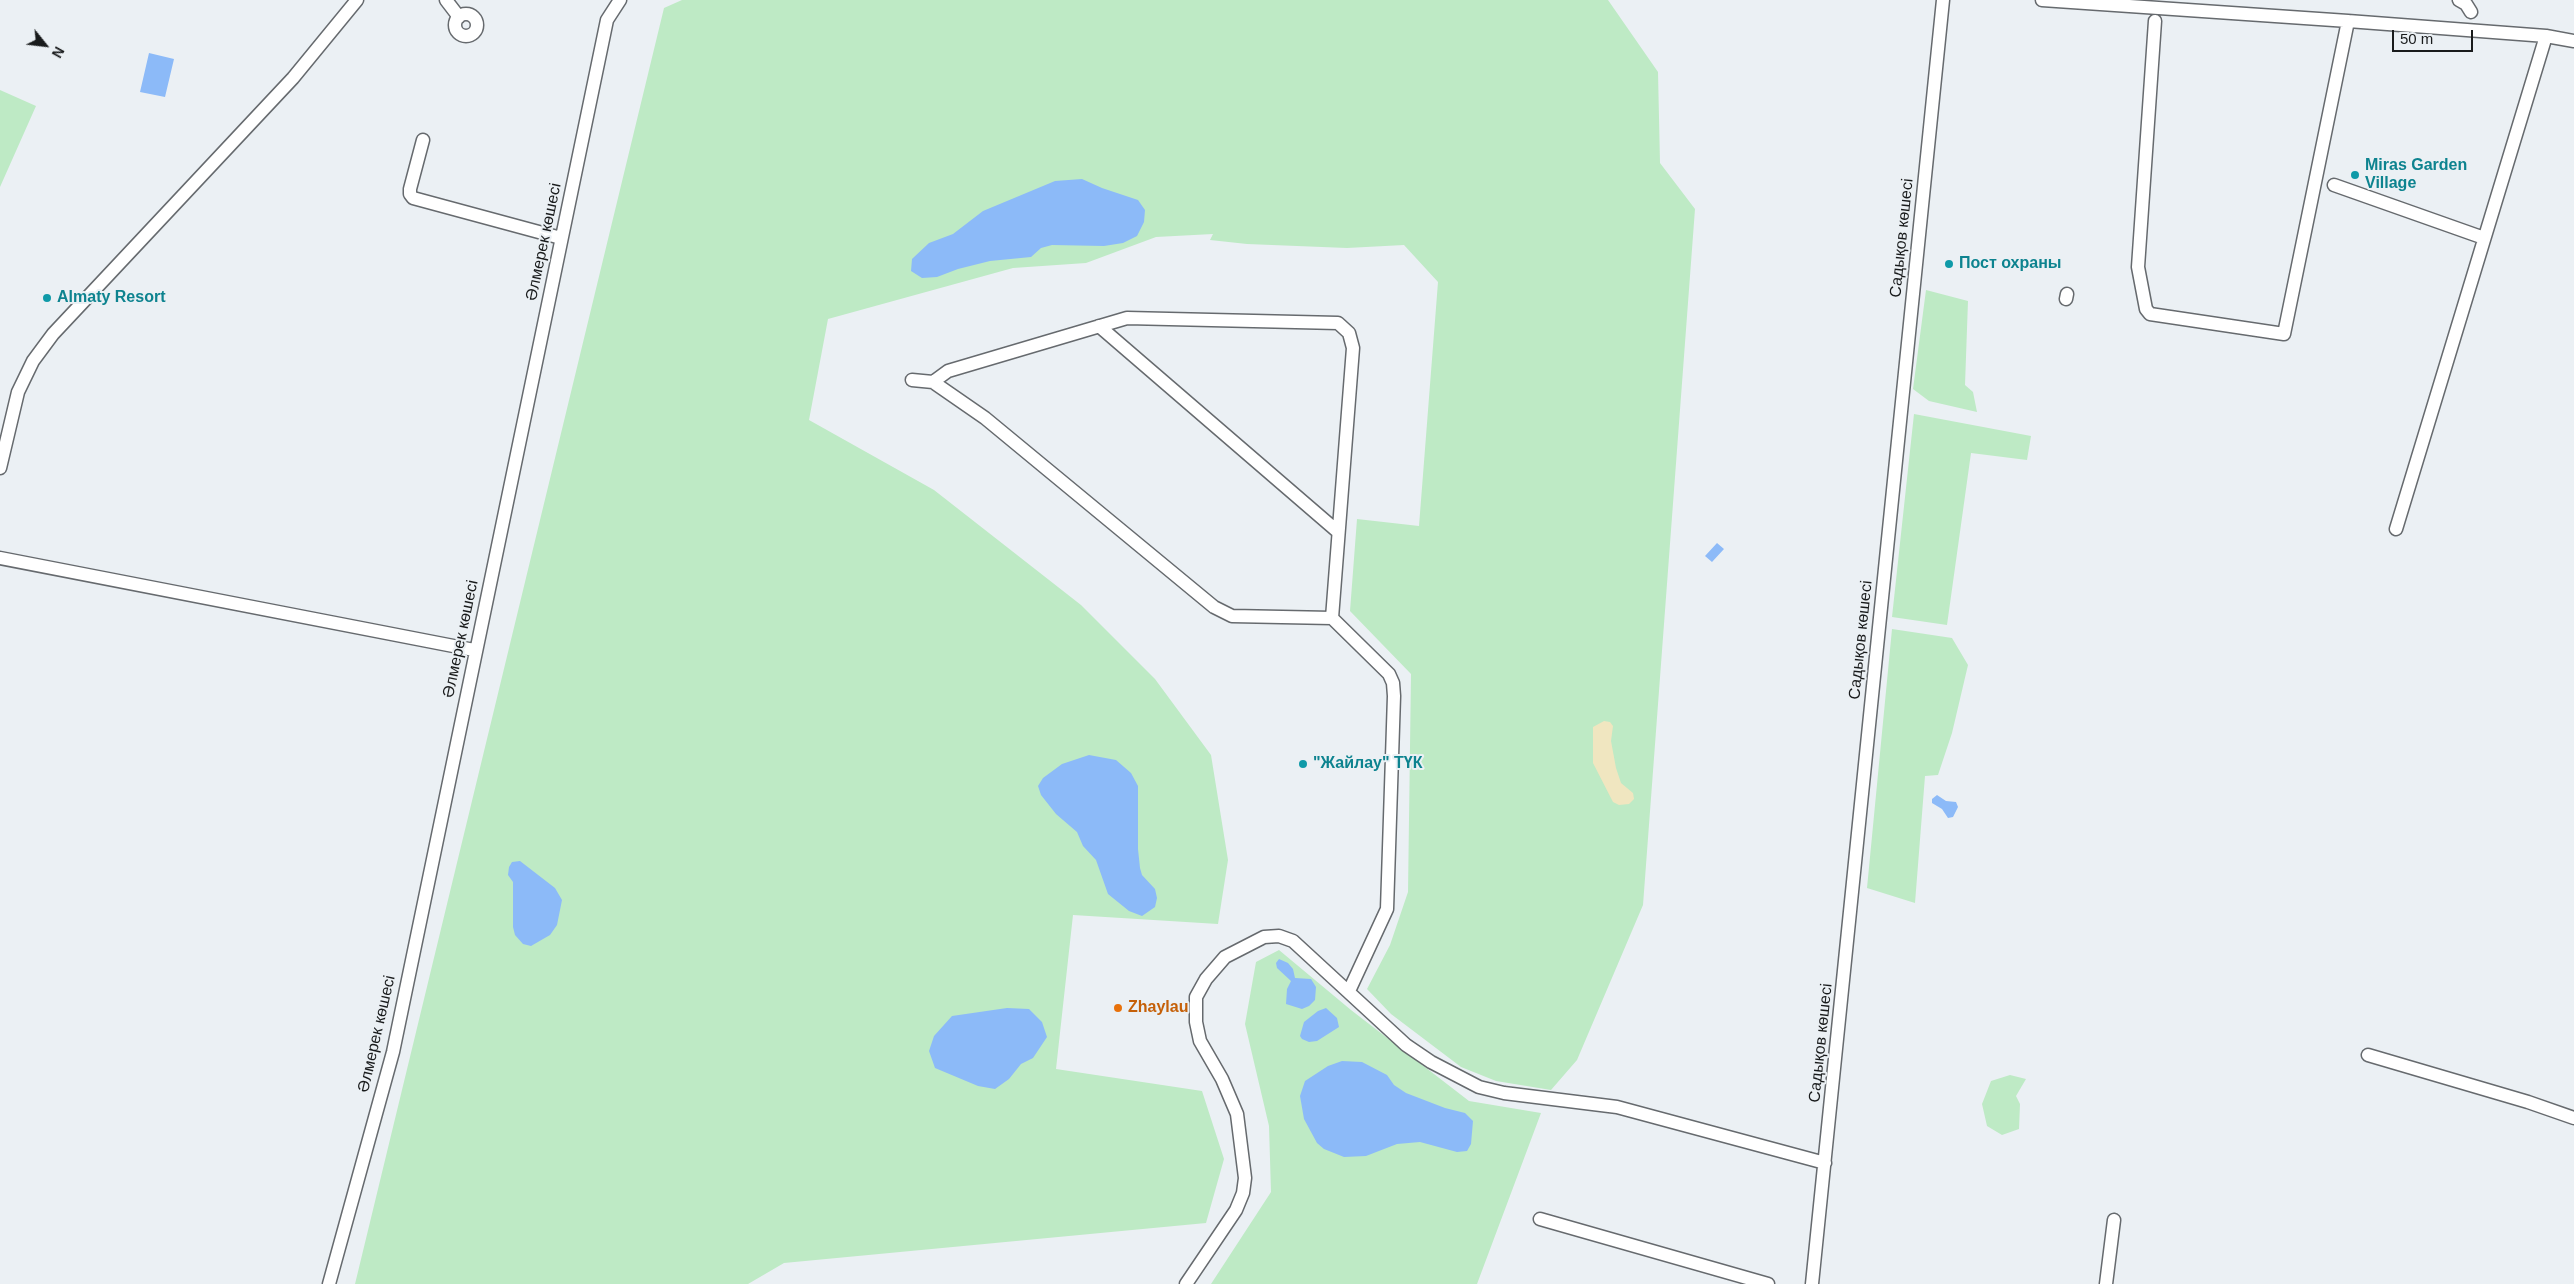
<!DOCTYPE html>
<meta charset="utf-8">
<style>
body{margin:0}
#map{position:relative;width:2574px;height:1284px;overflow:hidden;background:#ebf0f4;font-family:Helvetica,sans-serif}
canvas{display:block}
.north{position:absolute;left:20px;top:20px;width:50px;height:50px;-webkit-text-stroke:4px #ebf0f4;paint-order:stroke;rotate:119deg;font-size:14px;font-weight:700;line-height:20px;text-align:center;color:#191b1c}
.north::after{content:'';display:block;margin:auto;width:18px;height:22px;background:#191b1c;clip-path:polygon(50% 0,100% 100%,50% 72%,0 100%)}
.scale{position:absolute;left:2392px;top:30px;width:81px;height:22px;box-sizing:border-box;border:2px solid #191b1c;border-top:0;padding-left:6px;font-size:15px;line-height:18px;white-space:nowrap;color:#191b1c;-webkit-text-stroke:4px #ebf0f4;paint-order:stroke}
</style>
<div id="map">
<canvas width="2574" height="1284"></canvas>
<div class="north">N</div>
<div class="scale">50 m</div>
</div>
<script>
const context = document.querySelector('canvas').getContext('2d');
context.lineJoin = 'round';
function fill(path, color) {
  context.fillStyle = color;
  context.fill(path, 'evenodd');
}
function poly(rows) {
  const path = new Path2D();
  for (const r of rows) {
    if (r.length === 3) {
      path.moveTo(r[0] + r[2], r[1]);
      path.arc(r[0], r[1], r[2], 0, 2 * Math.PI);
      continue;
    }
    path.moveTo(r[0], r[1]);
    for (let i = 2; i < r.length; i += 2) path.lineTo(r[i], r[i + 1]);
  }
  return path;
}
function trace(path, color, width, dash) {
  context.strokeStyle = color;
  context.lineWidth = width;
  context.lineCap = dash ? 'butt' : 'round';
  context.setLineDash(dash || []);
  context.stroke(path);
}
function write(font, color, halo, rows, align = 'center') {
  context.font = font + ' Helvetica,sans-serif';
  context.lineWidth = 4;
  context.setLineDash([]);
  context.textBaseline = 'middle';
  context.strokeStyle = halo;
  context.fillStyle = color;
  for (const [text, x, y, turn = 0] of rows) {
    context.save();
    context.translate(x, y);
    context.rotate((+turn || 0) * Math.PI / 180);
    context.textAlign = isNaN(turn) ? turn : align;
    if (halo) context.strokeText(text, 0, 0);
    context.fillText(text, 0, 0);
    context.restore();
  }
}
const green = poly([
 [682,0,1608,0,1658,72,1660,163,1695,209,1643,905,1577,1060,1551,1090,1496,1081,1461,1067,1391,1014,1367,989,1390,945,1408,892,1411,674,1350,611,1357,519,1419,526,1438,282,1404,245,1347,248,1247,244,1210,240,1213,234,1156,237,1086,263,1013,268,828,319,809,420,934,490,1081,605,1155,679,1211,755,1228,860,1218,924,1073,915,1056,1069,1202,1091,1224,1159,1206,1223,784,1263,748,1284,355,1284,664,8],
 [0,90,36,106,0,187],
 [1926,290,1968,301,1965,385,1973,392,1977,412,1929,401,1913,389],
 [1914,414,2031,436,2027,460,1971,453,1947,625,1892,617],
 [1892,629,1952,638,1968,665,1952,733,1938,775,1925,776,1915,903,1867,888],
 [1279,950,1351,1010,1469,1101,1541,1113,1477,1284,1211,1284,1271,1192,1269,1126,1245,1024,1256,962],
 [2010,1075,2026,1079,2016,1096,2020,1104,2019,1129,2002,1135,1987,1126,1982,1104,1991,1081]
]);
const sand = poly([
 [1604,721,1610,722,1613,726,1611,741,1616,768,1621,783,1633,793,1634,799,1629,804,1619,805,1613,802,1593,763,1593,727]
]);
const water = poly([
 [149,53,174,59,165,97,140,92],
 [1082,179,1102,188,1138,200,1145,210,1144,222,1137,236,1123,243,1104,246,1052,245,1041,248,1031,257,990,261,958,269,937,277,922,278,911,271,912,259,929,243,953,234,983,211,1055,181],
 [1717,543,1724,549,1712,562,1705,556],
 [1089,755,1116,760,1131,773,1138,786,1138,849,1140,868,1142,875,1155,889,1157,898,1155,907,1142,916,1129,911,1108,894,1096,860,1083,846,1077,832,1056,814,1041,795,1038,786,1043,778,1062,764],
 [1937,795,1946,801,1956,802,1958,807,1953,817,1948,818,1942,809,1932,803,1932,799],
 [520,861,555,888,562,900,557,925,550,935,531,946,523,944,515,935,513,927,513,882,508,875,509,867,512,862],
 [1279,959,1288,963,1293,969,1295,978,1311,979,1316,987,1315,1000,1309,1006,1302,1009,1286,1004,1287,989,1291,981,1277,968,1276,963],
 [1007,1008,1029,1009,1042,1022,1047,1037,1033,1058,1021,1064,1009,1079,995,1089,978,1086,935,1068,929,1051,934,1036,952,1016],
 [1326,1008,1337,1018,1339,1027,1317,1041,1309,1042,1302,1039,1300,1036,1304,1022,1318,1011],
 [1342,1061,1362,1062,1387,1075,1394,1085,1406,1093,1445,1108,1465,1113,1473,1121,1471,1144,1467,1151,1457,1152,1420,1142,1397,1144,1366,1156,1344,1157,1324,1149,1317,1143,1304,1119,1300,1096,1305,1081,1328,1066]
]);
const minor = poly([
 [446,0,459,17],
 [2042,0,2348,21,2546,36,2574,41],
 [2459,0,2466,4,2471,12],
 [466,25,11],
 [2155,21,2138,267,2146,309,2150,314,2284,334,2348,21],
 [423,140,410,189,410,194,413,198,561,238],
 [2334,185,2484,238],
 [2066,299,2067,294],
 [1099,326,1337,531],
 [912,380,933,382,948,371,1127,318,1338,323,1349,333,1353,348,1332,618,1389,674,1393,683,1394,696,1387,909,1349,991],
 [933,382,985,418,1214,607,1232,616,1332,618],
 [0,468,18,392,33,361,53,334,293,78,357,0],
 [2396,529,2546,36],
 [0,558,474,650],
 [2368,1055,2528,1102,2574,1118],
 [1540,1219,1768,1284],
 [329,1284,393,1052,607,20,620,0],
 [1186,1284,1236,1210,1243,1193,1245,1178,1237,1114,1222,1079,1200,1041,1196,1022,1196,997,1206,979,1225,957,1264,937,1279,936,1293,941,1406,1045,1431,1062,1479,1087,1504,1093,1617,1107,1825,1163],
 [1812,1284,1943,0],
 [2106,1284,2114,1220]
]);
const markers = [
 [2355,175,5,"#0f9aa8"],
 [1949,264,5,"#0f9aa8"],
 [47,298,5,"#0f9aa8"],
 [1303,764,5,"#0f9aa8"],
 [1118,1008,5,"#e8710a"]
];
const cultureNames = [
 ["Miras Garden",2365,166],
 ["Village",2365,184],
 ["Пост охраны",1959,264],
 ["Almaty Resort",57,298],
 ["\"Жайлау\" ТҮК",1313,764]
];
const streetNames = [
 ["Садықов көшесі",1902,238,-84],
 ["Әлмерек көшесі",544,242,-78],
 ["Әлмерек көшесі",461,639,-78],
 ["Садықов көшесі",1861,640,-84],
 ["Әлмерек көшесі",377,1034,-77],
 ["Садықов көшесі",1821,1043,-84]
];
const foodNames = [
 ["Zhaylau",1128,1008]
];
fill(green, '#beeac5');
fill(sand, '#f0e6c0');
fill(water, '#8cbaf8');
trace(minor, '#666a6e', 15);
trace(minor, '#fff', 12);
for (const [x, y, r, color] of markers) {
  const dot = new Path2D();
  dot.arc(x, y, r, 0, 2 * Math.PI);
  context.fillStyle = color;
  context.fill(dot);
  trace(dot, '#ebf0f4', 2);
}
write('bold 16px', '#0d838f', '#ebf0f4', cultureNames, 'left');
write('16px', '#191b1c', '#ebf0f4', streetNames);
write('bold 16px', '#c56008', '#ebf0f4', foodNames, 'left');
</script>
